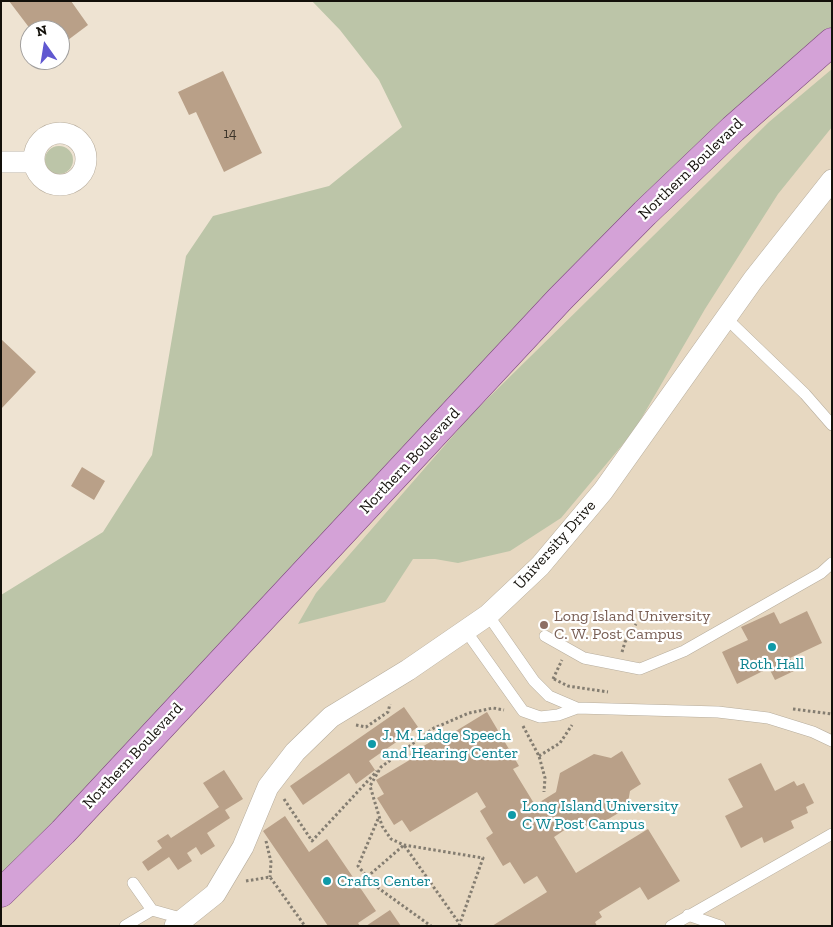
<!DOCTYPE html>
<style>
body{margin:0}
#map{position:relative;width:833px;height:927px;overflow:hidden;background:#eee3d2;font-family:"Zilla Slab",serif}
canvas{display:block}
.frame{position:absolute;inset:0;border:2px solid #13100a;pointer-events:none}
.north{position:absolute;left:20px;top:20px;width:50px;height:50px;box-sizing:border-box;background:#fff;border:1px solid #a19f9d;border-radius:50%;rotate:347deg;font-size:14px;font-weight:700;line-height:20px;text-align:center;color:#13100a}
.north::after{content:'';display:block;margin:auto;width:18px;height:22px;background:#6058d0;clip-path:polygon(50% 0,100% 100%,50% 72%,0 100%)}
</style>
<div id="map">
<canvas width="833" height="927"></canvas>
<div class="frame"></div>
<div class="north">N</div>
</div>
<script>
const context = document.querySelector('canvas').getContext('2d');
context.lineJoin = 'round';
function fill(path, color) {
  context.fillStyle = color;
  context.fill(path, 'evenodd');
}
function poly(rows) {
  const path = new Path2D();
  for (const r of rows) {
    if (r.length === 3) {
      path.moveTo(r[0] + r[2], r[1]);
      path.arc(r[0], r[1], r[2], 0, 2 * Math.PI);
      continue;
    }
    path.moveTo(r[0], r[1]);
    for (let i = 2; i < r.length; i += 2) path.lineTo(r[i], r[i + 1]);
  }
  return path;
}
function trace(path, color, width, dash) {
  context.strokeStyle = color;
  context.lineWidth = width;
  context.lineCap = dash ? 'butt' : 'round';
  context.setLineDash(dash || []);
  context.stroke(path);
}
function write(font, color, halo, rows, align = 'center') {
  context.font = font + ' "Zilla Slab",serif';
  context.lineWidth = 4.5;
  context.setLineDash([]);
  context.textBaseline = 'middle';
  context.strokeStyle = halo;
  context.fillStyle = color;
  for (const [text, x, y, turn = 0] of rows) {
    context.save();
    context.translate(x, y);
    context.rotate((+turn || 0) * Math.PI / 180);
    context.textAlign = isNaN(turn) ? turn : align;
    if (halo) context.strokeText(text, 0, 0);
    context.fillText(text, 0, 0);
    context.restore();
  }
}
const built = poly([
 [832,42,832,926,1,926,1,893,490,376]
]);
const green = poly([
 [312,1,832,1,832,42,815,56,1,893,1,595,103,532,152,455,186,256,213,216,329,186,402,127,379,80,340,30],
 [832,69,832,127,778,194,705,309,634,431,561,518,510,551,458,563,435,559,413,559,385,602,298,624,316,593,472,414,769,122],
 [59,160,14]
]);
const building = poly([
 [9,1,71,1,88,25,60,46,60,30,31,30],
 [223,71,262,153,224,172,196,112,189,115,178,92],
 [1,339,36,372,1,409],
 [82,467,105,481,94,500,71,486],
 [807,611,822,643,790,658,796,670,775,680,769,668,737,684,722,652,748,640,741,627,774,612,780,624],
 [404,707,418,727,369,761,375,770,356,784,349,773,303,805,290,786],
 [487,712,519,766,513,769,535,805,556,792,560,773,594,754,611,758,622,751,641,784,630,791,627,808,593,828,575,823,554,837,576,873,648,829,680,881,648,900,640,887,599,912,602,917,595,922,597,926,492,926,547,892,537,876,524,884,510,862,503,866,486,838,493,833,480,811,486,807,477,792,410,832,402,820,394,825,377,798,384,794,376,780,413,758,410,754,449,731,451,734],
 [761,763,775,791,794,781,797,786,804,783,814,803,806,807,808,813,791,821,794,828,764,843,762,837,741,848,725,816,743,807,728,779],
 [224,770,243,799,225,810,230,818,207,833,215,846,201,855,196,847,187,853,192,861,178,870,169,857,148,871,142,862,162,848,157,841,168,834,171,838,219,807,203,783],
 [285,816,309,852,327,839,376,911,358,923,360,926,328,926,263,831],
 [390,910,401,926,366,926]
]);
const path = poly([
 [622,652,625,642,636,624],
 [553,679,562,660],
 [554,679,568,686,608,692],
 [793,709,832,714],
 [356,725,366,727,388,712,390,704],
 [523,726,539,756,545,778,544,792],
 [539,756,560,743,572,725],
 [284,799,312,841,377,771],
 [378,819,358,866,374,885,431,926],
 [266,841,271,862,270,877],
 [367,877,404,845,459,923],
 [246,881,270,877,305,926],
 [459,926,483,858,404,845,391,839,382,826,370,786,381,767,434,728,469,713,493,708,504,710]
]);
const service = poly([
 [726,318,805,394,832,425],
 [488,615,534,681,549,696,577,708,718,712,768,718,813,732,832,741],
 [466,631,523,711,540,717,558,715,577,708],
 [545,636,584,658,640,669,684,651,821,573,832,563],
 [133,883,152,910],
 [688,915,720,926],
 [125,926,152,910,184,919],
 [671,926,832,834]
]);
const minor = poly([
 [60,159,26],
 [1,162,33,162],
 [175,926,215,894,243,847,268,787,295,752,331,717,408,670,488,615,540,566,603,491,753,280,832,180]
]);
const primary = poly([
 [1,893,63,832,560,299,645,213,733,129,832,42]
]);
const markers = [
 [544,625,5,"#8d6e63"],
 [772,647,5,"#0f9aa8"],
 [372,744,5,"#0f9aa8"],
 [512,815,5,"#0f9aa8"],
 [327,881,5,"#0f9aa8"]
];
const numberNames = [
 ["14",230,134]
];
const streetNames = [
 ["Northern Boulevard",691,169,-44],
 ["Northern Boulevard",410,461,-47],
 ["University Drive",555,545,-48],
 ["Northern Boulevard",133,756,-47]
];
const educationNames = [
 ["Long Island University",554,616],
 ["C. W. Post Campus",554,634]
];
const cultureNames = [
 ["Roth Hall",772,664,"center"],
 ["J. M. Ladge Speech",382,735],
 ["and Hearing Center",382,753],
 ["Long Island University",522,806],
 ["C W Post Campus",522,824],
 ["Crafts Center",337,881]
];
fill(built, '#e7d8c1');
fill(green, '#bcc5a8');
fill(building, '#b9a088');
trace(service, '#b7ad9d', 12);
trace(minor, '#b7ad9d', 22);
trace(primary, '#7e477e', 29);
trace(path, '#847d71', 3, [2.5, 2.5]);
trace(service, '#fff', 11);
trace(minor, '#fff', 21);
trace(primary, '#d4a2d7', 28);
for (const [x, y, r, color] of markers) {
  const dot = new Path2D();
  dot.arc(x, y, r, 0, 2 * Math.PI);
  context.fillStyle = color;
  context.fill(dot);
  trace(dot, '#fff', 2);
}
write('14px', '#3c342a', null, numberNames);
write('16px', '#13100a', '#fff', streetNames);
write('16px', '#785e54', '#fff', educationNames, 'left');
write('16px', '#0d838f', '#fff', cultureNames, 'left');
</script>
